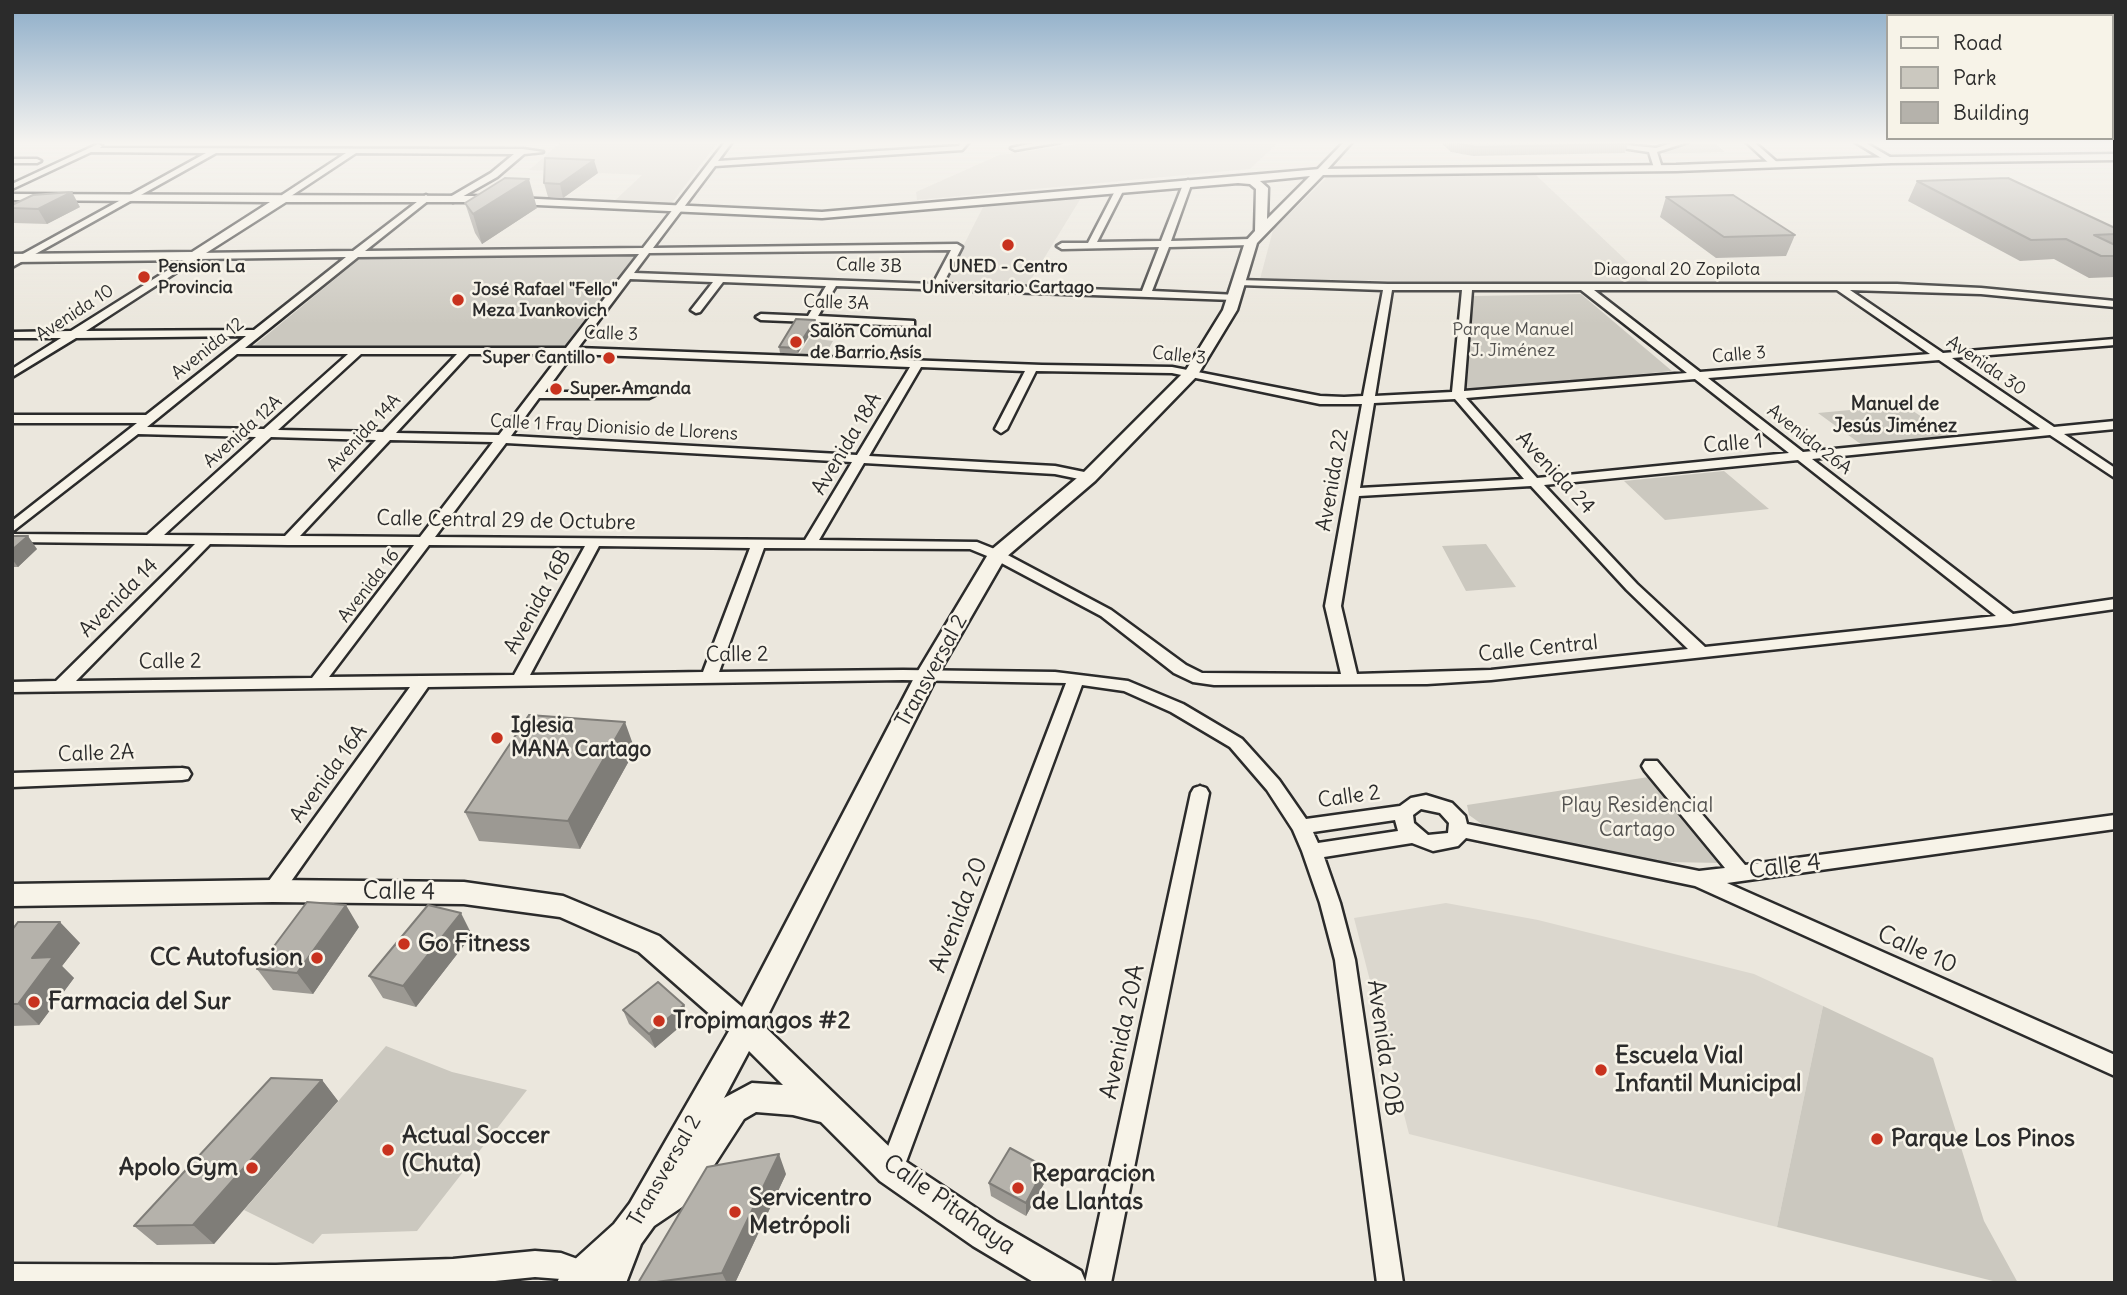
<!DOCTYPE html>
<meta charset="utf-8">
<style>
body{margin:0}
#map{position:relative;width:2127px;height:1295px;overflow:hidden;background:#ebe7dd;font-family:Delius,sans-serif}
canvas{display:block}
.frame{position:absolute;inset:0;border:14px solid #2b2b2b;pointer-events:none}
.legend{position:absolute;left:1886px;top:14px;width:228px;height:126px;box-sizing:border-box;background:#f7f3e8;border:2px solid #a5a39c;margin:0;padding:9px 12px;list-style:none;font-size:21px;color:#2b2b2b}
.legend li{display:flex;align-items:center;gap:14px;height:35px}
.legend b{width:35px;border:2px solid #a5a39c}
</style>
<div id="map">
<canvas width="2127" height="1295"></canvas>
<div class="frame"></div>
<ul class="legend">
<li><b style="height:9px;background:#f7f3e8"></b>Road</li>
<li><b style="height:19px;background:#cbc8bf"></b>Park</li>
<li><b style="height:19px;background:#b5b2ab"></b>Building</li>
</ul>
</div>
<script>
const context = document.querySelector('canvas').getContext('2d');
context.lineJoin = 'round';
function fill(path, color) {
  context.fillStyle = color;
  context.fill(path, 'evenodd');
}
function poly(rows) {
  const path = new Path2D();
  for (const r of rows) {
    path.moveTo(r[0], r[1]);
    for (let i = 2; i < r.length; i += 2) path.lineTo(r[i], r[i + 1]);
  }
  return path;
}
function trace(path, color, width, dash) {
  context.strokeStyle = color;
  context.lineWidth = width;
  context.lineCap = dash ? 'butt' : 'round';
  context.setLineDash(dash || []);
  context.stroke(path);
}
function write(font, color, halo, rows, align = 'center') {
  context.font = font + ' Delius,sans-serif';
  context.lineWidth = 5;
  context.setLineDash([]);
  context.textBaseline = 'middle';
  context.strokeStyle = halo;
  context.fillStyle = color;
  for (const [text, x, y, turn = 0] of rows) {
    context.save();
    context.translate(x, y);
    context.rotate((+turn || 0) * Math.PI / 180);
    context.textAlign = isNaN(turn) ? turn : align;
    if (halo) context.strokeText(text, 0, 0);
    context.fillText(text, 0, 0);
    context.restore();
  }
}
const built = poly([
 [561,142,718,142,668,208,610,205,642,175,529,170],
 [1094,142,1279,142,1250,169,917,200,916,192,999,155],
 [1536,175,1651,284,1260,279,1273,230,1328,176],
 [1081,198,1027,286,944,284,983,207],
 [1446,903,1538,920,1754,974,1823,1006,1777,1227,1409,1134,1354,918]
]);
const green = poly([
 [1690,142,1713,142,1725,152,1663,154,1664,150],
 [635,255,568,348,251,348,362,257],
 [1581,294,1672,371,1463,391,1473,296],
 [818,325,834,326,825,340,833,341,822,360,796,359],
 [1904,405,1955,439,1866,448,1818,413],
 [1724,471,1769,509,1665,520,1624,481],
 [1486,544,1516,587,1466,591,1442,546],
 [1655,776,1723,863,1666,862,1487,828,1469,815,1467,805],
 [1823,1006,1933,1058,1984,1221,2018,1283,2001,1283,1777,1227],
 [386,1046,452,1072,527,1090,417,1231,322,1234,313,1244,244,1210]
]);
const street = poly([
 [725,142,732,142,718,161,959,146,961,142,969,142,962,150,715,166,653,248,957,244,962,247,943,284,1142,291,1159,247,1062,249,1057,246,1062,243,1088,243,1115,191,1119,188,1123,191,1097,242,1161,241,1184,182,1188,180,1192,182,1171,241,1251,239,1256,242,1251,245,1169,247,1152,291,1238,295,1238,299,1234,300,836,286,818,316,914,321,914,325,910,326,761,320,756,317,761,314,808,316,826,286,723,282,700,312,696,313,691,310,713,282,630,279,578,348,1042,365,1172,367,1320,396,1344,397,1363,396,1383,290,1240,285,1235,282,1237,280,1388,284,1897,284,1981,288,2115,301,2115,307,1981,294,1850,290,1943,353,2115,339,2115,345,1952,358,2054,427,2115,421,2115,429,2064,434,2115,468,2115,478,2050,435,1812,459,2013,614,2115,599,2115,609,2010,624,1491,680,1427,684,1214,685,1193,682,1174,673,1101,616,992,558,970,549,764,548,719,672,903,670,1055,672,1128,681,1183,704,1242,739,1279,780,1306,819,1400,806,1411,798,1426,795,1452,803,1465,816,1467,824,1699,871,1725,868,1645,771,1642,766,1645,761,1657,761,1745,865,2115,815,2115,829,1727,883,2115,1055,2115,1076,1695,886,1466,838,1458,846,1433,851,1412,843,1324,857,1340,903,1355,960,1403,1283,1377,1283,1335,960,1320,903,1302,851,1293,830,1267,790,1230,747,1171,712,1124,691,1082,685,903,1170,900,1178,891,1182,882,1178,879,1170,1066,683,903,680,428,687,280,897,273,899,266,897,263,891,266,885,410,687,12,692,12,682,56,681,195,544,12,542,12,534,147,535,256,437,138,434,12,532,12,521,137,423,12,423,12,415,146,415,246,336,76,338,12,377,12,369,61,338,12,338,12,332,71,331,195,253,353,251,426,195,430,198,429,200,365,251,643,248,725,142],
 [951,250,933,284,634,273,649,253,951,250],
 [639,254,566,348,245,348,358,257,639,254],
 [346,257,254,330,86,331,197,259,346,257],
 [1392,290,1462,290,1452,392,1375,396,1392,290],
 [1472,290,1581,290,1687,373,1464,391,1472,290],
 [1594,290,1837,290,1930,354,1700,372,1594,290],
 [237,354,348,354,264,429,147,427,237,354],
 [361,354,457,354,383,432,278,430,361,354],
 [469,354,561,354,499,435,396,433,469,354],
 [573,354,910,367,857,455,511,436,539,398,649,398,655,395,649,392,545,392,573,354],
 [1939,360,2040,429,1803,452,1708,378,1939,360],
 [921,367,1025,371,995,429,1001,433,1007,429,1036,371,1172,373,1320,404,1362,404,1325,606,1341,674,1202,673,1186,665,1111,610,1002,552,977,542,819,540,864,463,1055,474,1089,481,1095,477,1094,474,1055,466,869,456,921,367],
 [1695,379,1789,453,1537,478,1466,398,1695,379],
 [1455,399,1524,479,1360,488,1374,403,1455,399],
 [271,437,376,440,285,536,164,535,271,437],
 [390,440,493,442,420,537,300,536,390,440],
 [506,443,852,462,805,540,435,537,506,443],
 [1798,460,1996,616,1705,647,1637,584,1544,485,1798,460],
 [1531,486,1627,590,1688,649,1491,670,1357,674,1341,606,1359,496,1531,486],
 [210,544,288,545,414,545,312,678,76,681,210,544],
 [429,545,585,546,514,675,329,677,429,545],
 [599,546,750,548,703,672,530,675,599,546],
 [1421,809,1440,813,1449,823,1448,833,1428,835,1414,823,1413,815,1421,809],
 [1395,820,1398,831,1318,843,1313,832,1395,820],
 [1038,142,1061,142,1015,150,1011,148,1038,142],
 [1344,142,1352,142,1323,174,1317,174,1317,170,1344,142],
 [1675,142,1688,142,1657,152,1662,168,1658,170,1654,168,1649,152,1602,145,1606,143,1656,148,1675,142],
 [1746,142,1754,142,1779,164,1772,166,1746,142],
 [1855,142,1864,142,1895,160,1888,162,1855,142],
 [98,144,102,146,100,148,523,149,543,152,524,154,497,177,453,202,449,199,450,197,491,173,514,154,356,153,285,200,282,199,282,195,346,153,216,153,12,267,12,260,206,153,91,152,12,189,12,184,98,144],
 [12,159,37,159,41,161,37,163,12,163,12,159],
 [182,768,188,769,191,774,188,779,182,780,12,787,12,773,182,768],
 [1200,786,1206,788,1209,793,1111,1283,1085,1283,1191,793,1194,788,1200,786],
 [535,1251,561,1253,594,1265,598,1274,594,1283,572,1283,561,1279,535,1277,475,1283,12,1283,12,1264,276,1265,453,1259,535,1251]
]);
const secondary = poly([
 [2115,154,2115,160,1891,163,1676,171,1323,175,1257,243,1237,310,1197,376,1095,481,1005,558,937,676,763,1025,902,1159,997,1222,1081,1271,1086,1283,1035,1283,973,1246,880,1181,821,1122,793,1115,756,1112,744,1119,691,1201,654,1226,641,1244,626,1283,557,1283,562,1271,614,1224,630,1203,729,1031,639,952,560,917,464,904,273,902,12,906,12,884,273,880,464,882,563,896,659,936,742,1007,915,676,990,551,1083,473,1186,370,1223,310,1245,242,1255,231,1256,189,1250,184,1238,183,822,218,472,202,286,202,195,260,12,262,12,254,192,252,270,202,12,200,12,194,472,196,822,212,1320,169,1676,165,1891,157,2115,154],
 [1310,176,1267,219,1268,188,1260,181,1310,176],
 [749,1051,783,1085,752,1083,724,1098,749,1051]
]);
const wall = poly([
 [1440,142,1613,142,1628,144,1625,153,1473,156,1451,152],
 [598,173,563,198,548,197,544,183],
 [1917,181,2115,228,2115,277,2089,278,2054,259,2020,261,1908,201],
 [1666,197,1795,235,1786,256,1716,258,1660,217],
 [465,203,537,208,482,244,475,233],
 [12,205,80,207,47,224,14,223,12,221],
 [816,325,798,353,780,353,779,347],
 [12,536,37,549,18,567,12,567],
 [635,750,580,849,479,841,465,812],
 [359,927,313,994,273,990,257,969],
 [12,930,80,943,62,966,74,978,39,1025,12,1026],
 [472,935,416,1007,383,998,369,976],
 [684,1005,689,1019,655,1048,629,1024,623,1010],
 [322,1080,338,1101,214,1244,157,1245,134,1226],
 [786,1174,735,1283,638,1283],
 [1046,1180,1026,1216,991,1196,989,1183]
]);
const shadedWall = poly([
 [594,160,598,173,563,198,560,184],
 [529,179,537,208,482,244,473,214],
 [72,192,80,207,47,224,38,209],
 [815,320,816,325,798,353,797,348],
 [28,536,37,549,18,567,12,559,12,550],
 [625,722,635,750,580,849,568,821],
 [346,905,359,927,313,994,297,973],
 [461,913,472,935,416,1007,403,986],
 [60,922,80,943,62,966,74,978,39,1025,18,1004,32,958],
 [684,1005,689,1019,655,1048,649,1034],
 [322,1080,338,1101,214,1244,193,1225],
 [779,1154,786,1174,735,1283,727,1283,722,1273],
 [1045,1167,1046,1180,1026,1216,1026,1203]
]);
const building = poly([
 [1452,142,1613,142,1628,144,1475,147,1452,142],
 [545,158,594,160,560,184,544,183,545,158],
 [505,178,529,179,473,214,465,203,505,178],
 [2008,178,2115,228,2115,234,2094,235,2115,245,2115,256,2101,256,2066,239,2031,240,1917,181,2008,178],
 [72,192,38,209,12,208,12,205,33,195,72,192],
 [1733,195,1795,235,1724,237,1666,197,1733,195],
 [796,319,815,320,797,348,779,347,796,319],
 [12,536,28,536,12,550,12,536],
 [529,715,625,722,568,821,465,812,529,715],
 [307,902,346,905,297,973,257,969,307,902],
 [428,905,461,913,403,986,369,976,428,905],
 [18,922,60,922,32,958,53,957,18,1004,12,1004,12,930,18,922],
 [658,982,684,1005,649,1034,623,1010,658,982],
 [271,1078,322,1080,193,1225,134,1226,271,1078],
 [1010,1148,1045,1167,1026,1203,989,1183,1010,1148],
 [779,1154,722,1273,649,1283,638,1283,707,1167,779,1154]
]);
const markers = [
 [1008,245,7,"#c8321e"],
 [144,277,7,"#c8321e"],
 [458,300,7,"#c8321e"],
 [796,342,7,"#c8321e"],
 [609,358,7,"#c8321e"],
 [556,389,7,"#c8321e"],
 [497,738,7,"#c8321e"],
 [404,944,7,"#c8321e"],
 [317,958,7,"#c8321e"],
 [34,1002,7,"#c8321e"],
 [659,1021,7,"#c8321e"],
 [1601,1070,7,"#c8321e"],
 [1877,1139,7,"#c8321e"],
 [388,1150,7,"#c8321e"],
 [252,1168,7,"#c8321e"],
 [1018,1188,7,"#c8321e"],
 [735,1212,7,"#c8321e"]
];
const farStreetnames = [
 ["Calle 3B",869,266,2],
 ["Diagonal 20 Zopilota",1677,270],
 ["Calle 3A",836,303,2],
 ["Avenida 10",75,313,-33],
 ["Calle 3",611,334,2],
 ["Avenida 12",208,349,-39],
 ["Calle 3",1739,355,-5],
 ["Calle 3",1179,356,6],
 ["Avenida 30",1986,366,34],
 ["Calle 1 Fray Dionisio de Llorens",614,428,3],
 ["Avenida 12A",243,432,-42],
 ["Avenida 14A",364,433,-47],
 ["Avenida 26A",1809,440,38],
 ["Avenida 16",369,586,-52]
];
const farPoinames = [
 ["Pension La",158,267],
 ["Provincia",158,288],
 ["UNED - Centro",1008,267,"center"],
 ["Universitario Cartago",1008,288,"center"],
 ["José Rafael \"Fello\"",472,290],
 ["Meza Ivankovich",472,311],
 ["Salón Comunal",810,332],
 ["de Barrio Asís",810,353],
 ["Super Cantillo",595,358,"right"],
 ["Super Amanda",570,389]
];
const farParknames = [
 ["Parque Manuel",1513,330],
 ["J. Jiménez",1513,351]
];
const farNeighbourhoodnames = [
 ["Manuel de",1895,405],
 ["Jesús Jiménez",1895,427]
];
const streetNames = [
 ["Avenida 18A",847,444,-59],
 ["Calle 1",1733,444,-5],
 ["Avenida 24",1555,473,47],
 ["Avenida 22",1333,480,-80],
 ["Calle Central 29 de Octubre",506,521,1],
 ["Avenida 14",119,598,-45],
 ["Avenida 16B",538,602,-61],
 ["Calle Central",1538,649,-6],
 ["Calle 2",737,655,-1],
 ["Calle 2",170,662,-1],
 ["Transversal 2",932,671,-61],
 ["Calle 2A",96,754,-2],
 ["Avenida 16A",329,774,-54],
 ["Calle 2",1349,797,-8],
 ["Transversal 2",665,1171,-60]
];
const poiNames = [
 ["Iglesia",511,726],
 ["MANA Cartago",511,750]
];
const parkNames = [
 ["Play Residencial",1637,806],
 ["Cartago",1637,830]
];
const nearStreetnames = [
 ["Calle 4",1785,867,-7],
 ["Calle 4",399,892,1],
 ["Avenida 20",959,915,-69],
 ["Calle 10",1917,950,24],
 ["Avenida 20A",1123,1032,-78],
 ["Avenida 20B",1384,1048,82],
 ["Calle Pitahaya",949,1205,35]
];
const nearPoinames = [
 ["Go Fitness",418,944],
 ["CC Autofusion",303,958,"right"],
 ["Farmacia del Sur",48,1002],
 ["Tropimangos #2",673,1021],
 ["Escuela Vial",1615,1056],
 ["Infantil Municipal",1615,1084],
 ["Actual Soccer",402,1136],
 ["(Chuta)",402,1164],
 ["Parque Los Pinos",1891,1139],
 ["Apolo Gym",238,1168,"right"],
 ["Reparacion",1032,1174],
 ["de Llantas",1032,1202],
 ["Servicentro",749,1198],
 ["Metrópoli",749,1226]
];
fill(built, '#dbd7ce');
fill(green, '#cbc8bf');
trace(street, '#2b2b2b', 5);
trace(secondary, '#2b2b2b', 5);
fill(street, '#f7f3e8');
fill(secondary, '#f7f3e8');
fill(wall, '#9c9993');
fill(shadedWall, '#7f7d78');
fill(building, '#b5b2ab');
trace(building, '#7f7d78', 2);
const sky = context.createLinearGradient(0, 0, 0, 324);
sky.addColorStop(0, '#8cacc8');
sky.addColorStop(0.44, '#f6f4f0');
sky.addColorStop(1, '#f6f4f000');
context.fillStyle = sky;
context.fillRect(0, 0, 2127, 324);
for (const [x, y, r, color] of markers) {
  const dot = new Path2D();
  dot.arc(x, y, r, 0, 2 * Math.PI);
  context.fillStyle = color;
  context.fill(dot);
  trace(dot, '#f7f3e8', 2.5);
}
write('18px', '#2b2b2b', '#f7f3e8', farStreetnames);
write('bold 18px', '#2b2b2b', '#f7f3e8', farPoinames, 'left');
write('18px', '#535250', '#f7f3e8', farParknames);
write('bold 19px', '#2b2b2b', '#f7f3e8', farNeighbourhoodnames);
write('21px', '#2b2b2b', '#f7f3e8', streetNames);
write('bold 21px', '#2b2b2b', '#f7f3e8', poiNames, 'left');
write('21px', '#535250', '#f7f3e8', parkNames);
write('24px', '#2b2b2b', '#f7f3e8', nearStreetnames);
write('bold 24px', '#2b2b2b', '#f7f3e8', nearPoinames, 'left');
</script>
